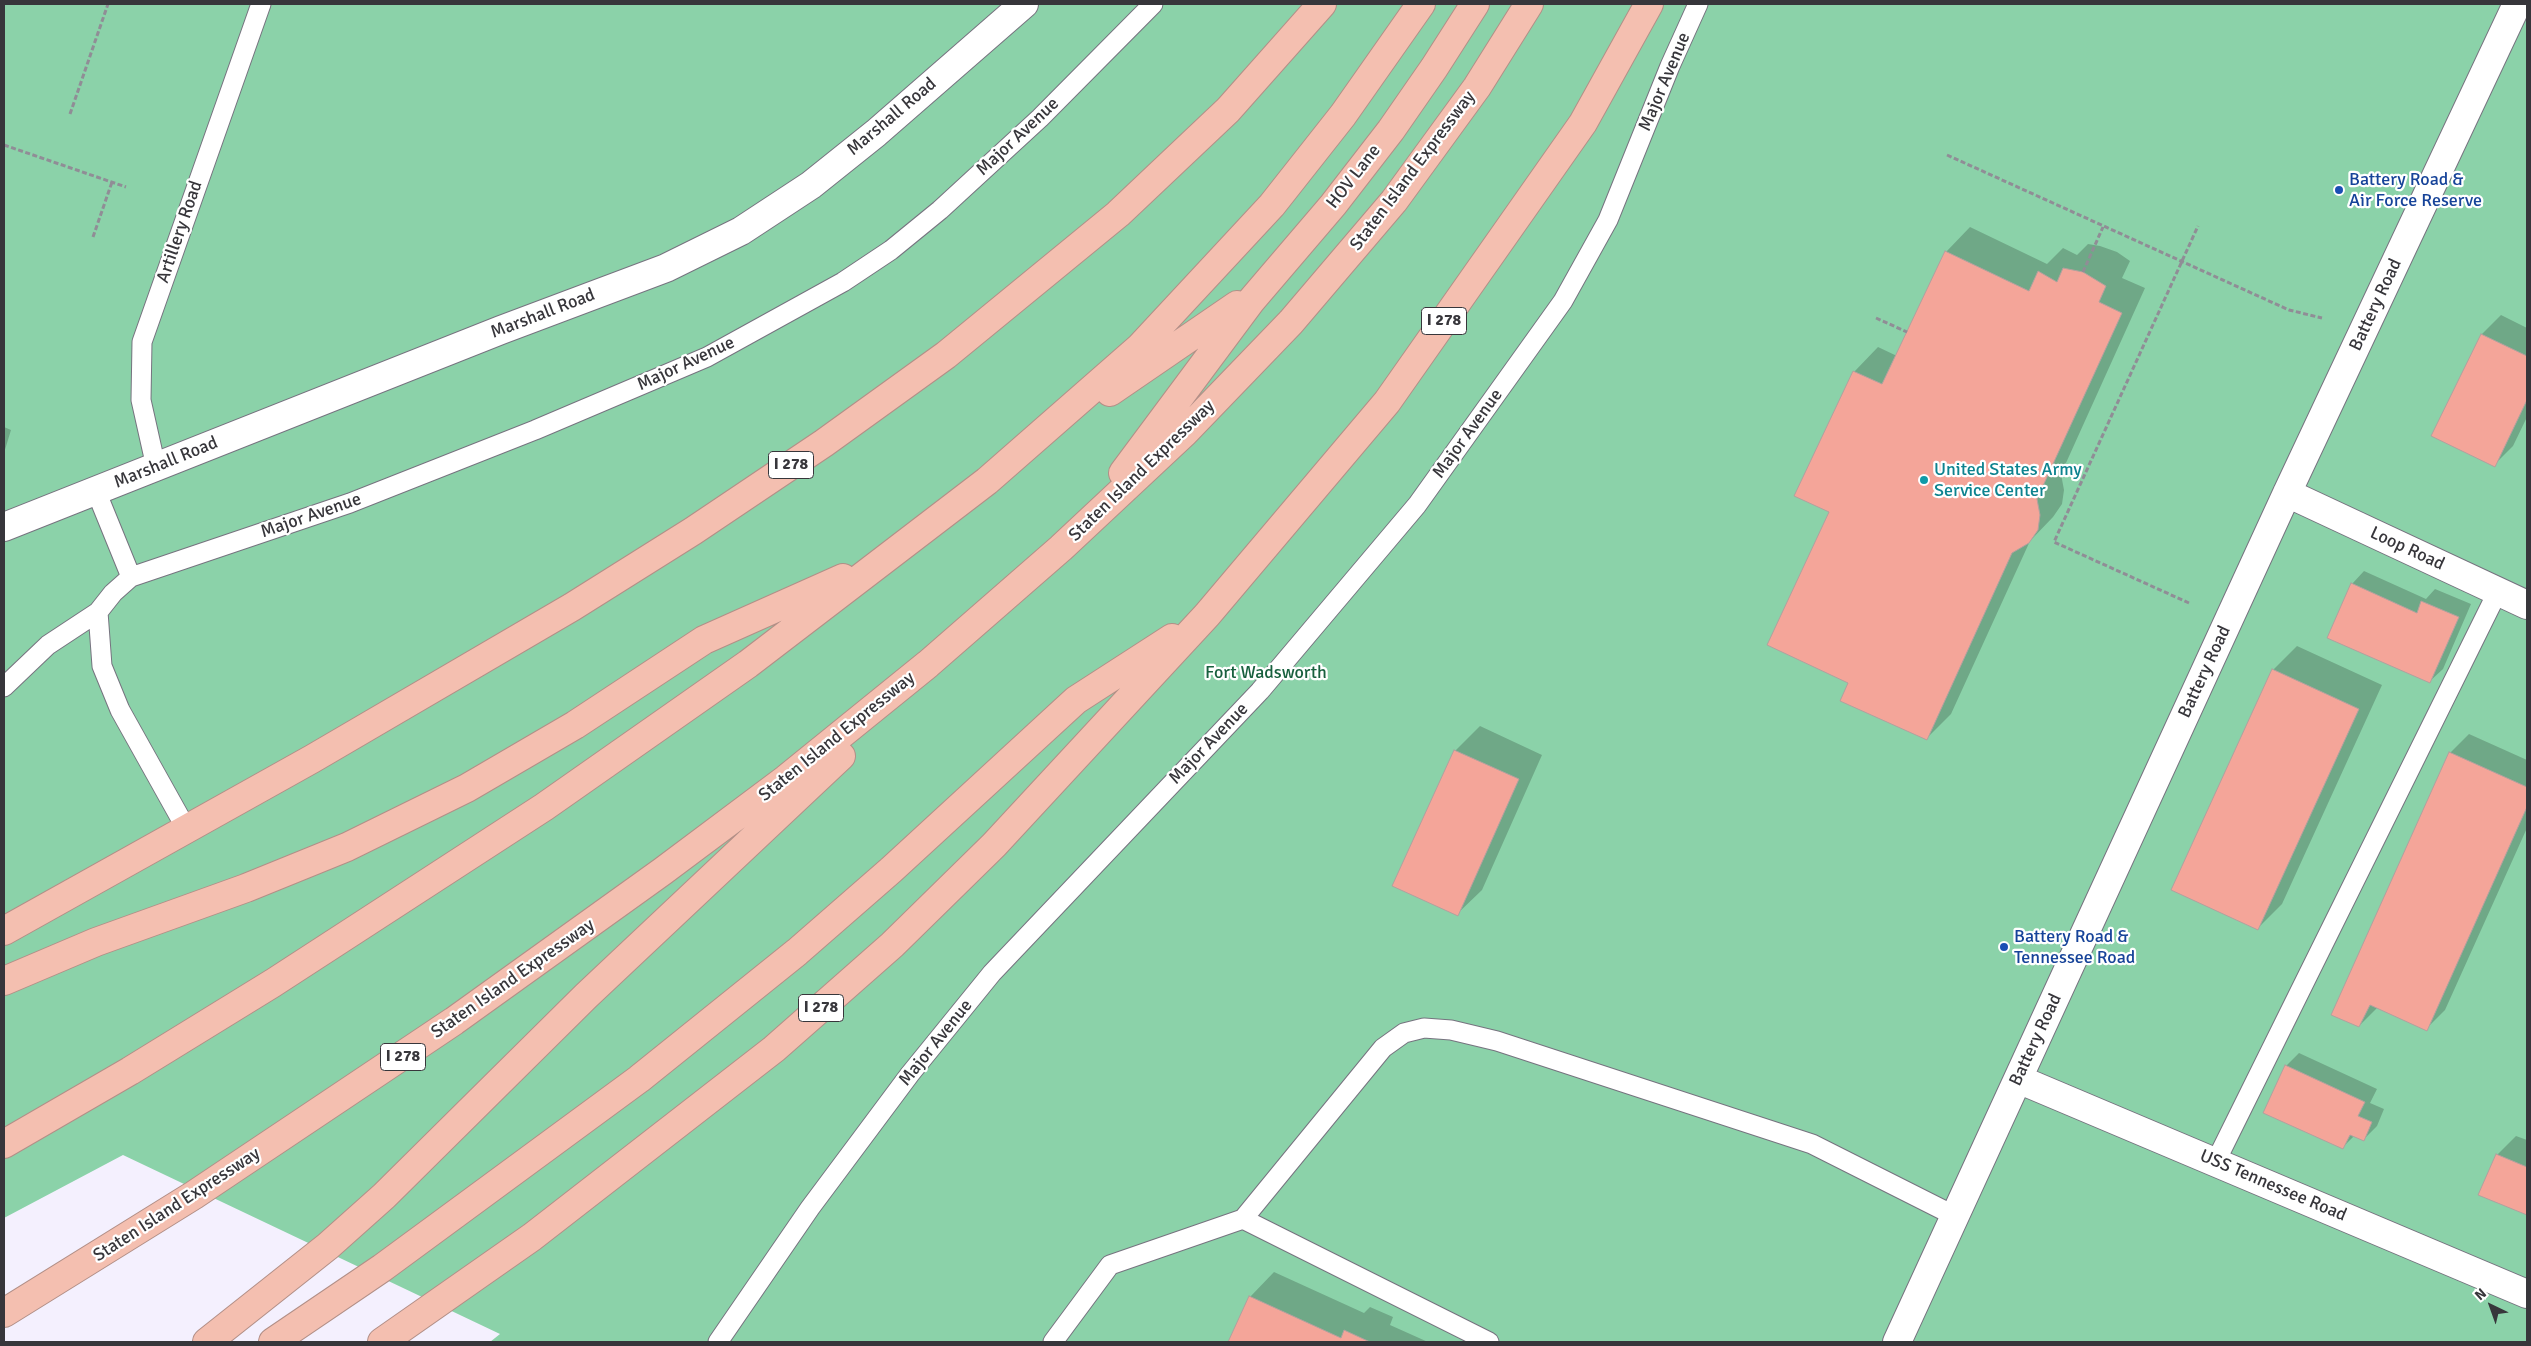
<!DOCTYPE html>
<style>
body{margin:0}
#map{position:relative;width:2531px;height:1346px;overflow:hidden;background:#f4f0fe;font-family:Signika,sans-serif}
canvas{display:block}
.frame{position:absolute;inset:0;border:5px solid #37363b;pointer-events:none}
.north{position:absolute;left:2466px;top:1281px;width:50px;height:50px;-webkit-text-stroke:4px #fff;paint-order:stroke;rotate:318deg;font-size:14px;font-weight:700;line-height:20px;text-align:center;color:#37363b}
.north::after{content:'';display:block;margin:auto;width:18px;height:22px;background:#37363b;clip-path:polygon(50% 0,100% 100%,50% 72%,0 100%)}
</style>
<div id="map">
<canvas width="2531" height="1346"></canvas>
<div class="frame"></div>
<div class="north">N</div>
</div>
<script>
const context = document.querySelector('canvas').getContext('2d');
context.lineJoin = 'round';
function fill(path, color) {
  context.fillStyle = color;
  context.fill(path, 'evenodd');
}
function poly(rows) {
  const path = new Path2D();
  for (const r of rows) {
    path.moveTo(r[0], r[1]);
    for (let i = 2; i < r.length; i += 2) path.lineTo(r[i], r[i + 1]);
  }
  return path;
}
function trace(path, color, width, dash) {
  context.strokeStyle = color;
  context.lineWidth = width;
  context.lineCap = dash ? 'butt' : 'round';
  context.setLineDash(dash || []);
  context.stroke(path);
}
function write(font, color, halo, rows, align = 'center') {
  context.font = font + ' Signika,sans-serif';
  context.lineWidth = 4.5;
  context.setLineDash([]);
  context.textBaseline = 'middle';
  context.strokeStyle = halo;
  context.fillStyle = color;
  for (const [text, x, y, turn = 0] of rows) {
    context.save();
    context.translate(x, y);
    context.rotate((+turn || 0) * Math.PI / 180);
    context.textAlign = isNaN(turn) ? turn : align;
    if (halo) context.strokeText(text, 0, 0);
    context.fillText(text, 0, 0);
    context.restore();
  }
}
const green = poly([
 [4,4,2527,4,2527,1342,490,1342,500,1334,123,1155,4,1218]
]);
const shadow = poly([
 [1970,227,2047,264,2063,248,2077,255,2088,244,2100,246,2117,252,2130,261,2122,278,2145,288,2061,474,2064,490,2062,504,2053,517,2030,541,1951,714,1927,738,1849,682,1831,512,1854,372,1878,347,1897,356,1946,252],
 [2501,315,2527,328,2527,417,2513,446,2494,465,2433,435,2482,334],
 [4,427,11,430,4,453],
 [2364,571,2426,599,2435,589,2471,604,2443,669,2430,681,2352,584],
 [2297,646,2382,685,2282,904,2258,928,2273,670],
 [1480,726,1542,755,1482,890,1457,914,1455,751],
 [2469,734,2527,760,2527,828,2445,1010,2426,1029,2378,1007,2359,1026,2450,753],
 [2299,1053,2377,1089,2370,1103,2384,1109,2377,1126,2364,1139,2355,1135,2343,1147,2286,1066],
 [2516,1136,2527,1140,2527,1214,2480,1194,2497,1155],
 [1274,1272,1364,1313,1370,1307,1393,1317,1390,1325,1428,1342,1229,1342,1250,1297]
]);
const building = poly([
 [1945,251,2029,291,2038,271,2057,282,2063,268,2083,272,2106,286,2099,302,2122,313,2037,499,2040,515,2038,530,2029,543,2012,553,1927,740,1840,701,1848,683,1767,645,1829,512,1794,496,1853,371,1882,384,1945,251],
 [2481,334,2527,356,2527,400,2495,467,2431,436,2481,334],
 [2351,583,2417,613,2421,601,2459,617,2430,683,2327,638,2351,583],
 [2272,669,2359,709,2258,930,2171,890,2272,669],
 [1454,750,1519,779,1458,916,1392,886,1454,750],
 [2449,752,2527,787,2527,807,2427,1031,2370,1005,2359,1027,2331,1015,2449,752],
 [2285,1065,2365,1102,2358,1116,2372,1122,2364,1141,2350,1135,2343,1149,2263,1113,2285,1065],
 [2496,1154,2527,1167,2527,1215,2478,1195,2496,1154],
 [1249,1296,1341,1338,1344,1330,1370,1342,1228,1342,1249,1296]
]);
const path = poly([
 [70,114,108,4],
 [4,145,126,187],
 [1947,155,2289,310,2322,318],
 [93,237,112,182],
 [2083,272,2103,227],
 [1876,318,1907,332],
 [2189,603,2054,542,2198,226]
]);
const service = poly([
 [156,467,141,400,142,342,261,4],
 [96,491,131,577],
 [4,687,48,645,98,612],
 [187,830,120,710,102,666,98,612,113,593,131,577,350,503,535,430,707,357,843,282,891,250,940,210,1040,118,1153,4],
 [2216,1161,2498,591],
 [1243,1219,1489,1342],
 [718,1342,810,1208,910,1074,992,973,1260,691,1417,505,1563,301,1608,220,1670,66,1698,4],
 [1053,1342,1110,1265,1243,1219,1383,1048,1404,1033,1424,1028,1451,1030,1497,1041,1812,1144,1955,1216]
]);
const minor = poly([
 [2287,493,2527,605],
 [4,527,501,330,666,268,741,231,811,185,876,133,1024,4],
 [2018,1079,2527,1294],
 [1897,1342,2287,493,2517,4]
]);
const motorway = poly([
 [1110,392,1237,305],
 [1123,473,1251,301,1333,205,1391,130,1434,68,1475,4],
 [4,931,312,759,572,607,693,531,824,443,946,355,1118,214,1228,110,1322,4],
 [4,981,96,942,246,888,347,847,467,788,575,725,704,640,843,578],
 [4,1144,130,1071,273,983,544,807,748,664,987,481,1140,347,1272,205,1343,115,1421,4],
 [4,1313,194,1195,454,1021,663,871,786,779,928,664,1061,548,1184,433,1291,322,1394,201,1477,87,1529,4],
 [207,1342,328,1246,384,1196,586,996,841,756],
 [273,1342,382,1268,639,1079,797,952,891,870,1076,700,1172,638],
 [382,1342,532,1237,774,1049,892,945,994,845,1207,615,1387,402,1583,123,1649,4]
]);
const markers = [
 [2339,190,5,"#1a4fb4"],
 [1924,480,5,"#0f9aa8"],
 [2004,947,5,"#1a4fb4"]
];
const shields = [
 [1444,321,45],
 [791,465,45],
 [821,1008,45],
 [403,1057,45]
];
const shieldNames = [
 ["I 278",1444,321],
 ["I 278",791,465],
 ["I 278",821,1008],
 ["I 278",403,1057]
];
const streetNames = [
 ["Major Avenue",1665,82,-67],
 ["Marshall Road",892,117,-40],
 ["Major Avenue",1018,137,-43],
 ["Staten Island Expressway",1413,171,-53],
 ["HOV Lane",1354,177,-52],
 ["Artillery Road",180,232,-71],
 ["Battery Road",2376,305,-65],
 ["Marshall Road",543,314,-21],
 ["Major Avenue",686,364,-25],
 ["Major Avenue",1468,434,-54],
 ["Marshall Road",166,463,-22],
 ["Staten Island Expressway",1142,471,-44],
 ["Major Avenue",311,516,-19],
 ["Loop Road",2407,549,25],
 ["Battery Road",2205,672,-65],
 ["Staten Island Expressway",837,737,-39],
 ["Major Avenue",1209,744,-46],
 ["Staten Island Expressway",513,979,-35],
 ["Battery Road",2036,1040,-65],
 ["Major Avenue",936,1043,-51],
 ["USS Tennessee Road",2273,1186,23],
 ["Staten Island Expressway",177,1205,-33]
];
const transitNames = [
 ["Battery Road &",2349,180],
 ["Air Force Reserve",2349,201],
 ["Battery Road &",2014,937],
 ["Tennessee Road",2014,958]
];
const cultureNames = [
 ["United States Army",1934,470],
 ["Service Center",1934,491]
];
const parkNames = [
 ["Fort Wadsworth",1266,673]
];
fill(green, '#8bd2a9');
fill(shadow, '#0003');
fill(building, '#f4a599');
trace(building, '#b1a19f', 1);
trace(service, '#76737f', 21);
trace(minor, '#76737f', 30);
trace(motorway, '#b28f87', 30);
trace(path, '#908d96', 3, [5, 2.5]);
trace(service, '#fff', 19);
trace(minor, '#fff', 28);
trace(motorway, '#f4bfb0', 28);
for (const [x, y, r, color] of markers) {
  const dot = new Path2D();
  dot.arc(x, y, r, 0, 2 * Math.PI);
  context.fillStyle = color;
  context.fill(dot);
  trace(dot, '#fff', 2);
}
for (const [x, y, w] of shields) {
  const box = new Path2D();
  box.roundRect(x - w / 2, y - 13.5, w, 27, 4);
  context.fillStyle = '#fff';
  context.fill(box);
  trace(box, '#37363b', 1);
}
write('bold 16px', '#37363b', null, shieldNames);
write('18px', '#37363b', '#fff', streetNames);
write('18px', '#164399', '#fff', transitNames, 'left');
write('18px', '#0d838f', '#fff', cultureNames, 'left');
write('18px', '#18603e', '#fff', parkNames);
</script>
